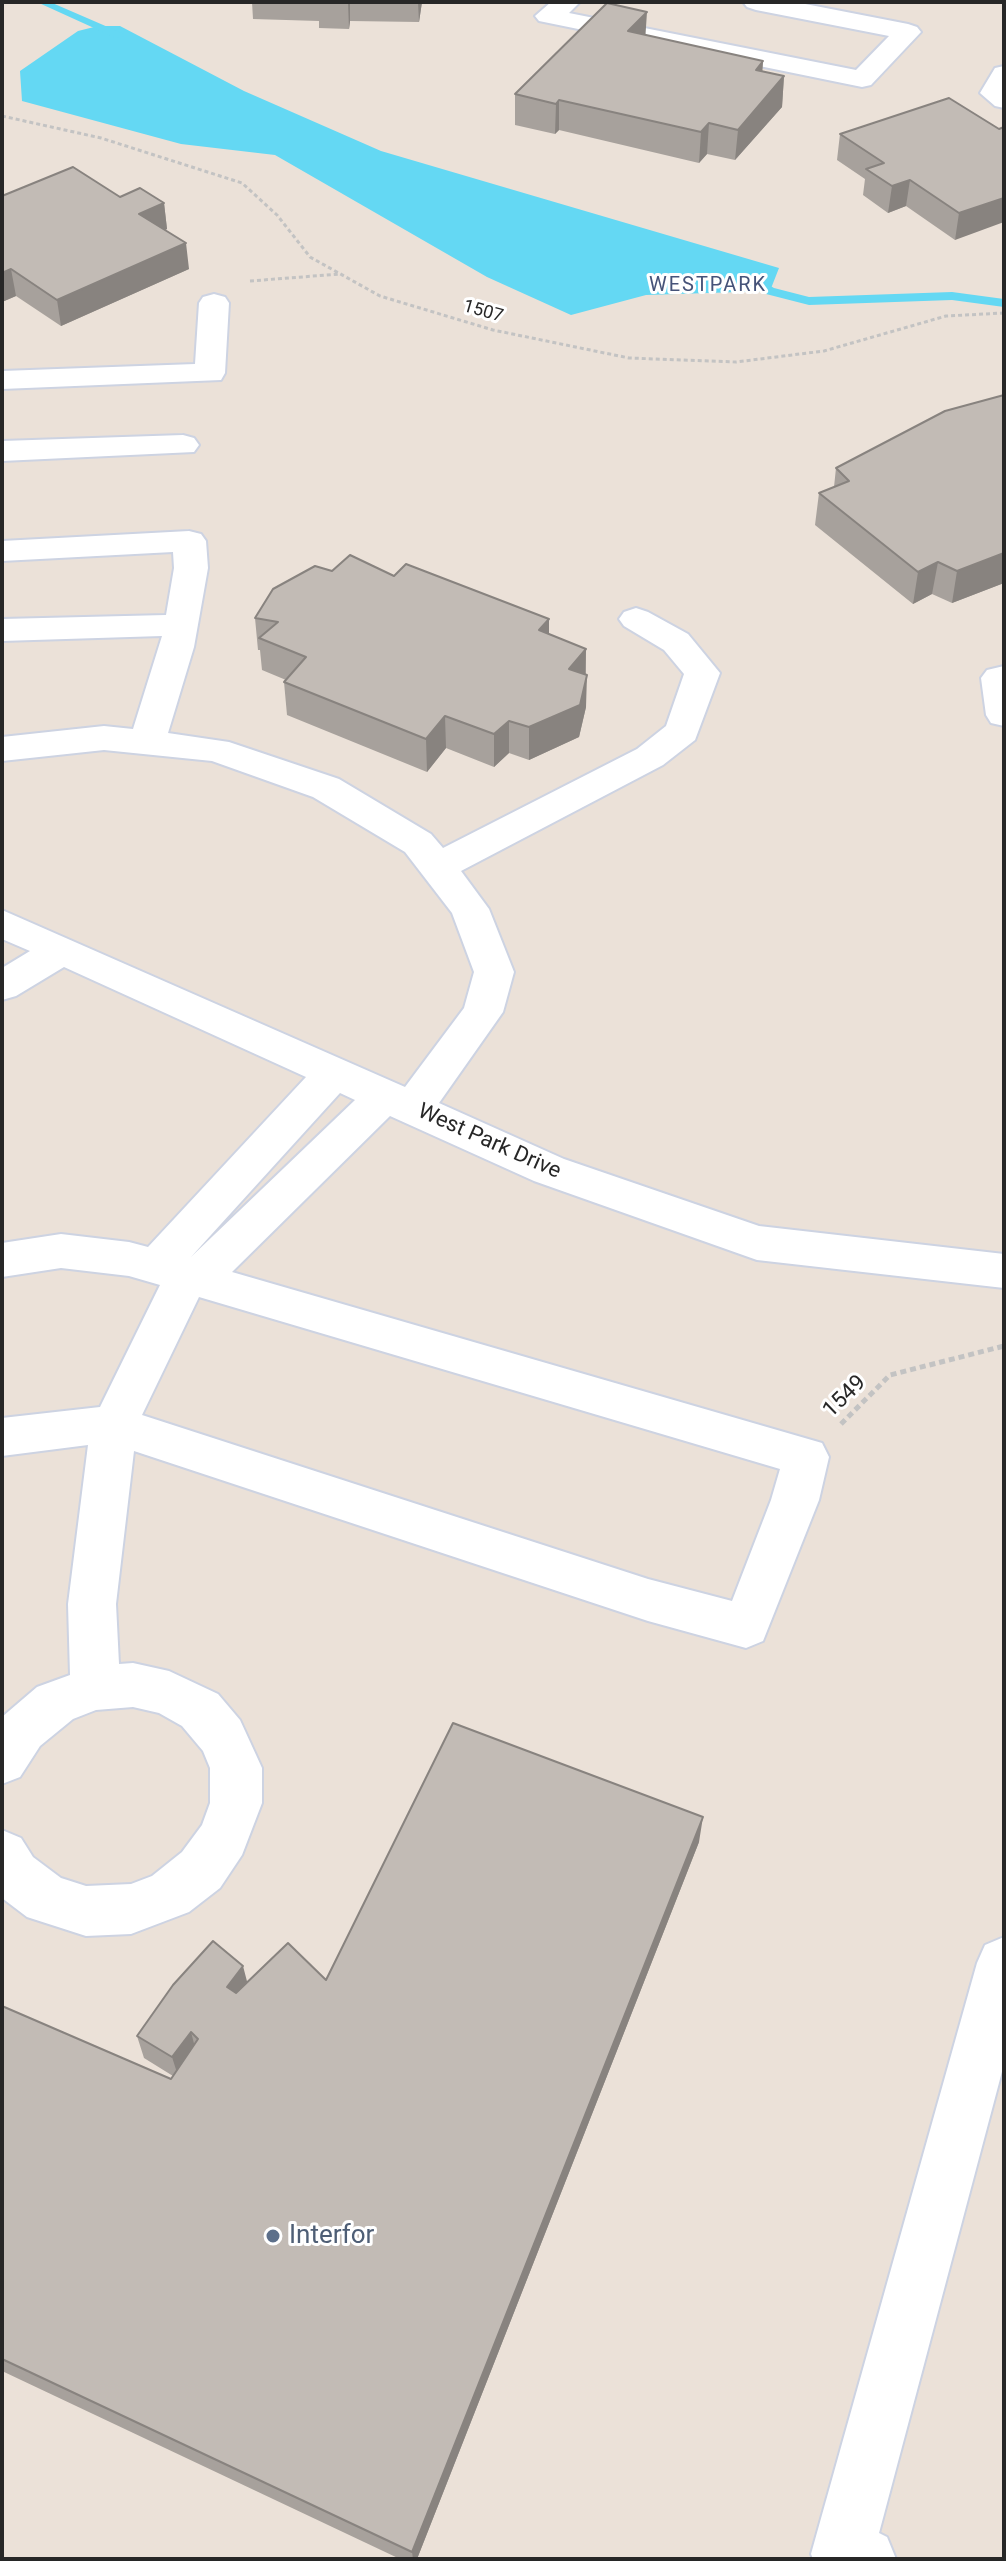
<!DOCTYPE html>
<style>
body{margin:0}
#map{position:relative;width:1006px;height:2561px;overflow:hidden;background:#ebe1d8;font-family:Roboto,sans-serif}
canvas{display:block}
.frame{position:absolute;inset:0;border:4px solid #272727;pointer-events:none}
</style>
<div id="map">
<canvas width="1006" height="2561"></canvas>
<div class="frame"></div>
</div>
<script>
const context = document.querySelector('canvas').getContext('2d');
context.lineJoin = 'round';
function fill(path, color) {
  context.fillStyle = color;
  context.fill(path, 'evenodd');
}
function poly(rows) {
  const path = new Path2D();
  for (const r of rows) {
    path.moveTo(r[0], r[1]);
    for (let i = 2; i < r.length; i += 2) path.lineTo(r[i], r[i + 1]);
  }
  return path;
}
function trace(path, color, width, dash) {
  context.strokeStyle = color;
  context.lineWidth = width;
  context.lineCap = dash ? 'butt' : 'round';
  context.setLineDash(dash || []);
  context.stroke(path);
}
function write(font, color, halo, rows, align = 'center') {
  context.font = font + ' Roboto,sans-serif';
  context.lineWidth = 6;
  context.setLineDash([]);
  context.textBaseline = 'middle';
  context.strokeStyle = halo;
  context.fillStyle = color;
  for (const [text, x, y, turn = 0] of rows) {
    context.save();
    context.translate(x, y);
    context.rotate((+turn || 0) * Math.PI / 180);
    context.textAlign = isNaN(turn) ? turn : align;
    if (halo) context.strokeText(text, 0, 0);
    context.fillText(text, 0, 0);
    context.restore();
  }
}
const water = poly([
 [98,26,120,26,244,91,381,151,779,268,770,291,646,295,571,315,487,277,275,155,181,144,22,101,20,71,78,31]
]);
const stream = poly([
 [50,2,124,34,125,36,116,38,39,3,50,2],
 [744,275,752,275,774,288,809,297,952,292,1004,299,1004,307,952,300,809,305,766,294,744,281,744,275]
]);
const pathFar1 = poly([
 [2,116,101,138,242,183,277,215,310,257,380,296,493,330,629,358,736,362,824,351,946,316,1004,313],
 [250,281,340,274]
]);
const path = poly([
 [841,1424,890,1375,1004,1346]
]);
const minor = poly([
 [551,2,580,2,569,13,856,70,889,36,756,10,747,7,743,2,795,2,908,24,917,27,921,32,871,85,862,87,539,21,535,16,551,2],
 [1004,66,1004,108,995,106,980,93,995,68,1004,66],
 [214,294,225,297,229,303,225,373,221,380,2,389,2,371,195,364,199,303,203,297,214,294],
 [183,435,194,438,199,445,194,452,2,461,2,441,183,435],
 [189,531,201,534,206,541,208,568,194,647,168,733,229,742,339,779,431,834,443,848,637,749,666,726,684,674,664,650,624,626,619,619,624,612,636,608,648,612,688,634,720,673,695,740,663,765,461,871,489,909,514,972,503,1012,439,1103,564,1159,759,1226,1004,1254,1004,1288,757,1260,534,1181,390,1116,232,1272,822,1443,829,1457,819,1500,763,1641,746,1648,648,1621,134,1451,116,1604,119,1664,133,1663,169,1671,218,1694,240,1720,262,1768,262,1803,242,1855,220,1888,189,1912,131,1934,86,1936,27,1917,2,1898,2,1830,21,1838,33,1857,61,1878,86,1886,131,1884,152,1876,182,1852,202,1825,210,1803,210,1768,203,1751,182,1726,159,1713,133,1707,96,1710,73,1719,40,1746,20,1777,2,1784,2,1717,37,1687,70,1675,68,1604,88,1445,2,1456,2,1418,100,1407,160,1285,129,1276,61,1268,2,1277,2,1243,61,1234,129,1242,148,1247,306,1077,64,967,16,996,2,1000,2,968,30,951,2,939,2,910,405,1087,464,1008,474,972,452,913,405,852,313,797,212,761,104,750,2,761,2,737,104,726,133,729,162,636,2,641,2,619,166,615,174,568,173,552,2,561,2,541,189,531],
 [340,1093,355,1100,191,1257,340,1093],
 [199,1297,780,1469,771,1500,732,1601,648,1579,142,1415,199,1297],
 [1004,666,1004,726,991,723,986,715,981,678,987,670,1004,666],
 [1004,1937,1004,2064,879,2533,887,2537,896,2559,813,2559,811,2554,977,1963,985,1945,1004,1937]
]);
const wall = poly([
 [252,2,422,2,419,22,350,21,349,29,319,28,319,21,253,19],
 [646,35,763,61,762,71,784,76,782,107,735,160,707,154,699,163,559,130,555,134,515,125,515,94],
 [999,129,955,240,906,206,888,213,863,195,865,179,837,160,840,134],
 [2,196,120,197,164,203,167,229,165,230,189,269,61,326,16,296,2,302],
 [1004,395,1004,583,952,603,932,594,913,604,815,525,819,493,834,487,836,468],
 [332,571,394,576,549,634,586,649,586,707,579,737,529,760,509,753,494,767,446,748,427,772,287,715,284,682,286,680,262,670,260,650,258,650,255,618],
 [699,1842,417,2559,400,2559,2,2371,2,2006,171,2079,173,2076,144,2058,137,2036,247,1983,326,1980]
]);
const shadedWall = poly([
 [348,2,350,2,350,21,349,29],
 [418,2,422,2,419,22],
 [647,12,645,42,628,31],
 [763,61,761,92,756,70],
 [784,76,782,107,735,160,738,130],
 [559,100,559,130,555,134,556,104],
 [709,123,707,154,699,163,701,132],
 [910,180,906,206,888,213,892,186],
 [1004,198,1004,222,955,240,959,213],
 [164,203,167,229,142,240,139,214],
 [186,243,189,269,61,326,57,300],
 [11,269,16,296,2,302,2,273],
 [1004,553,1004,583,952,603,957,571],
 [938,562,932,594,913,604,918,572],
 [549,619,549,652,539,630],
 [586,649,585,682,569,669],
 [587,675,586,707,579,737,529,760,529,727],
 [445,716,446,748,427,772,426,739],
 [509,721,509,753,494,767,494,734],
 [703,1817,699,1842,417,2559,413,2559,412,2552],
 [243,1966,249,1989,233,2010,227,1987],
 [191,2032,197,2055,179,2079,172,2057]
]);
const building = poly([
 [607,3,647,12,628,31,763,61,756,70,784,76,738,130,709,123,701,132,559,100,556,104,515,94,607,3],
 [949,98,999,129,1004,127,1004,198,959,213,910,180,892,186,866,169,884,163,840,134,949,98],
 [73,167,120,197,140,188,164,203,139,214,186,243,57,300,11,269,2,273,2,196,73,167],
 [1004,395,1004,553,957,571,938,562,918,572,819,493,849,481,836,468,945,411,1004,395],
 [350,555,394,576,406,564,549,619,539,630,586,649,569,669,587,675,580,705,529,727,509,721,494,734,445,716,426,739,284,682,306,657,259,638,278,622,255,618,273,589,315,566,332,571,350,555],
 [453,1723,703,1817,412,2552,2,2359,2,2006,171,2079,198,2039,191,2032,172,2057,137,2036,173,1985,213,1941,243,1966,227,1987,236,1993,288,1943,326,1980,453,1723]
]);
const markers = [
 [273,2236,8,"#5c6f8a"]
];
const farStreetnames = [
 ["1507",483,312,16]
];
const farNeighbourhoodnames = [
 ["WESTPARK",708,286]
];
const streetNames = [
 ["West Park Drive",489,1142,24],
 ["1549",845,1397,-44]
];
const nearServicenames = [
 ["Interfor",289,2236]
];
fill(water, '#64d8f3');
fill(stream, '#64d8f3');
trace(minor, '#cdd3e2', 4);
trace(pathFar1, '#c3c3c3', 3, [4, 3]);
trace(path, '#c3c3c3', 5, [6, 4]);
fill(minor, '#fff');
fill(wall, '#a7a19c');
fill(shadedWall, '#88837f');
fill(building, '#c2bbb5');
trace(building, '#88837f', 2);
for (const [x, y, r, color] of markers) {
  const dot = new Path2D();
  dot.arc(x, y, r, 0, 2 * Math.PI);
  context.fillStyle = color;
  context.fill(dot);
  trace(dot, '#fff', 3);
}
write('18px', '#272727', '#fff', farStreetnames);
context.letterSpacing = '2px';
write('20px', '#465379', '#fff', farNeighbourhoodnames);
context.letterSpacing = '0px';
write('22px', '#272727', '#fff', streetNames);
write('26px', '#4e5e75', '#fff', nearServicenames, 'left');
</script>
